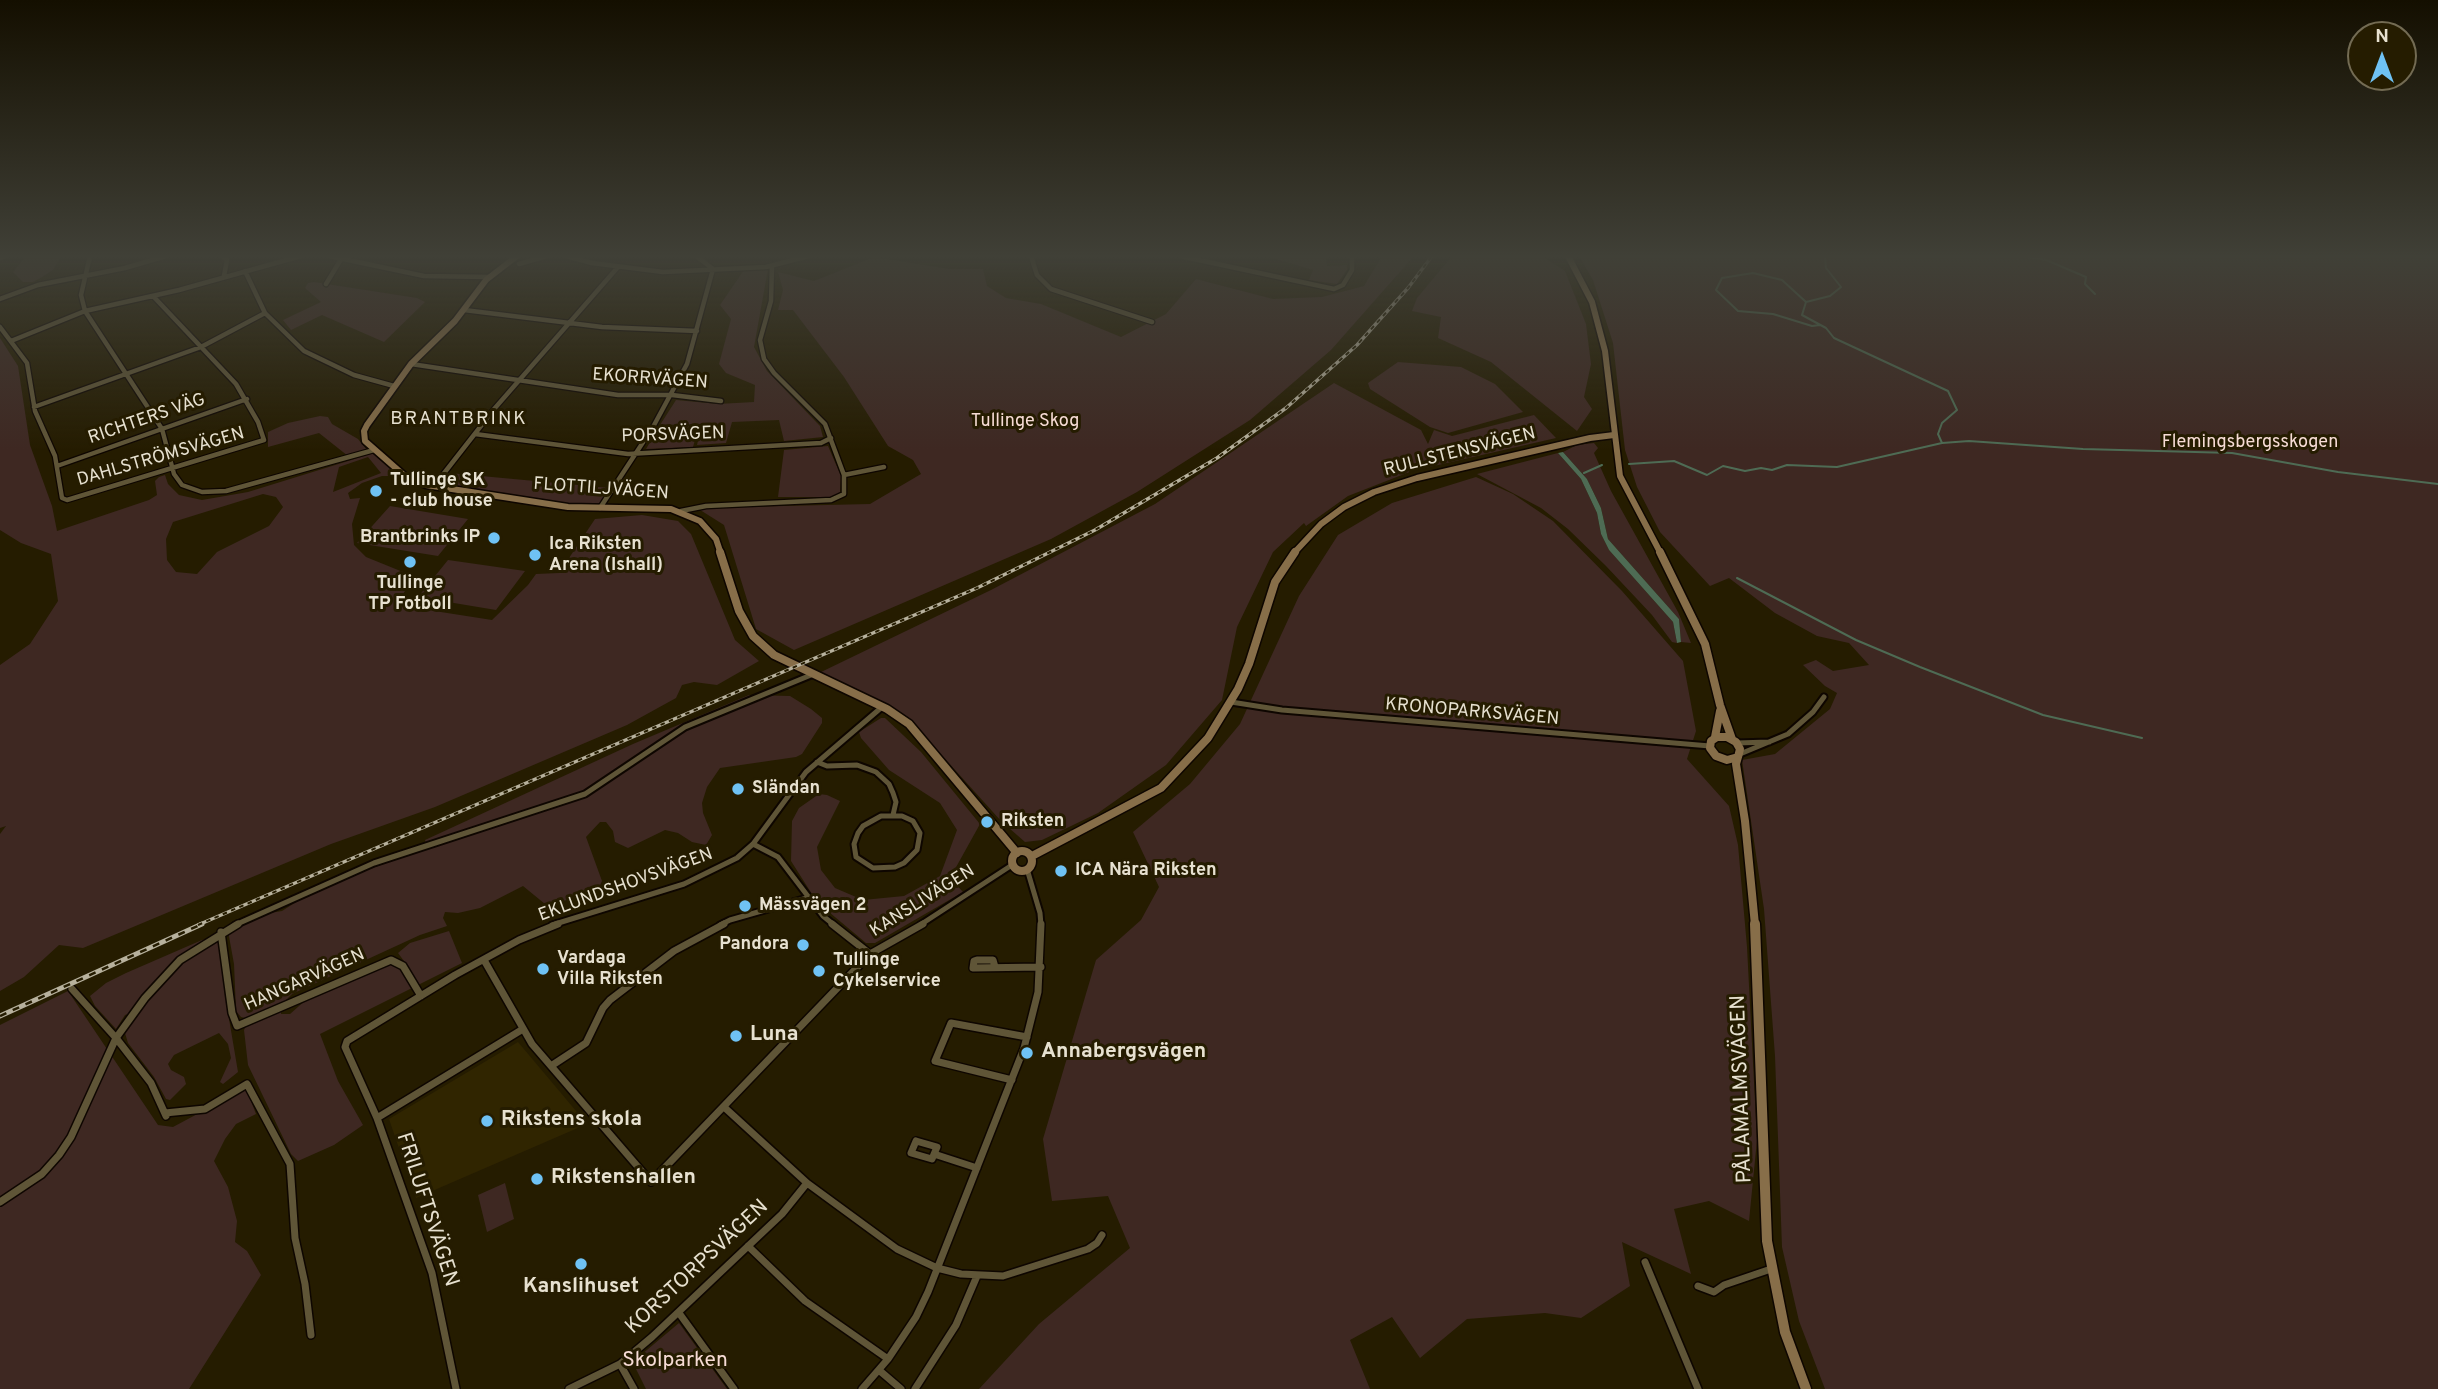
<!DOCTYPE html>
<meta charset="utf-8">
<style>
body{margin:0}
#map{position:relative;width:2438px;height:1389px;overflow:hidden;background:#251c00;font-family:Overpass,sans-serif}
canvas{display:block}
.north{position:absolute;left:2347px;top:21px;width:70px;height:70px;box-sizing:border-box;background:#251c00;border:2px solid #736b53;border-radius:50%;rotate:0deg;font-size:19px;font-weight:700;line-height:28px;text-align:center;color:#e7e1d0}
.north::after{content:'';display:block;margin:auto;width:24px;height:32px;background:#6fc2f4;clip-path:polygon(50% 0,100% 100%,50% 72%,0 100%)}
</style>
<div id="map">
<canvas width="2438" height="1389"></canvas>
<div class="north">N</div>
</div>
<script>
const context = document.querySelector('canvas').getContext('2d');
context.lineJoin = 'round';
function fill(path, color) {
  context.fillStyle = color;
  context.fill(path, 'evenodd');
}
function poly(rows) {
  const path = new Path2D();
  for (const r of rows) {
    if (r.length === 3) {
      path.moveTo(r[0] + r[2], r[1]);
      path.arc(r[0], r[1], r[2], 0, 2 * Math.PI);
      continue;
    }
    path.moveTo(r[0], r[1]);
    for (let i = 2; i < r.length; i += 2) path.lineTo(r[i], r[i + 1]);
  }
  return path;
}
function trace(path, color, width, dash) {
  context.strokeStyle = color;
  context.lineWidth = width;
  context.lineCap = dash ? 'butt' : 'round';
  context.setLineDash(dash || []);
  context.stroke(path);
}
function write(font, color, halo, rows, align = 'center') {
  context.font = font + ' Overpass,sans-serif';
  context.lineWidth = 6;
  context.setLineDash([]);
  context.textBaseline = 'middle';
  context.strokeStyle = halo;
  context.fillStyle = color;
  for (const [text, x, y, turn = 0] of rows) {
    context.save();
    context.translate(x, y);
    context.rotate((+turn || 0) * Math.PI / 180);
    context.textAlign = isNaN(turn) ? turn : align;
    if (halo) context.strokeText(text, 0, 0);
    context.fillText(text, 0, 0);
    context.restore();
  }
}
const built = poly([
 [518,1042,587,1124,416,1198,389,1119]
]);
const green = poly([
 [26,256,59,256,59,260,53,270,42,277,33,282,23,282,13,272],
 [1266,256,1326,256,1327,266,1347,265,1347,270,1337,284,1309,280,1313,270],
 [1382,256,1414,256,1331,350,1250,420,1137,492,1051,539,794,650,756,629,724,525,697,508,870,504,921,474,913,460,888,446,844,377,793,310,778,310,783,290,778,272,814,281,874,257,950,269,983,269,987,286,1006,298,1041,304,1121,337,1166,314,1196,279,1273,299,1322,297,1364,286],
 [1452,256,1542,256,1565,271,1586,324,1591,364,1584,397,1592,409,1577,431,1491,362,1438,338,1441,317,1412,311,1417,298],
 [1579,256,2438,256,2438,1389,1825,1389,1799,1321,1782,1247,1775,1056,1764,909,1742,760,1775,754,1830,709,1837,693,1825,686,1803,665,1816,660,1833,671,1869,665,1849,643,1817,636,1775,613,1729,578,1710,586,1660,532,1637,487,1625,450,1613,343,1593,280],
 [768,269,754,347,767,371,820,426,823,437,784,441,779,420,732,422,726,443,697,445,702,424,660,425,676,400,718,404,754,402,755,385,726,373,719,364,731,319,720,305,744,270],
 [314,282,417,298,425,302,384,342,322,315,291,330,283,320,321,302,305,288,308,283],
 [0,338,18,366,30,445,52,506,57,531,149,500,157,495,155,481,159,477,165,475,168,484,179,495,202,500,248,492,374,453,393,471,397,481,391,476,382,476,362,483,348,493,350,499,360,498,352,524,354,545,366,557,403,572,412,580,396,605,492,620,528,585,536,574,559,573,595,519,642,515,678,521,691,534,735,640,759,661,717,685,694,682,682,685,676,698,627,725,435,807,331,844,83,948,59,945,24,977,0,991,0,834,6,826,0,828,0,665,30,644,58,601,51,554,21,543,0,530],
 [368,457,381,473,333,492,339,467],
 [263,494,276,497,283,507,269,526,217,552,197,574,176,572,167,560,166,539,173,522],
 [1398,362,1461,367,1495,384,1523,412,1448,433,1430,427,1370,389,1368,383],
 [1334,383,1421,430,1428,444,1434,430,1452,436,1534,415,1556,438,1412,471,1348,496,1306,526,1304,523,1273,552,1237,627,1222,700,1166,765,1098,813,1042,840,1025,842,1001,821,910,720,882,702,819,673,991,590,1155,504],
 [320,416,328,417,332,424,358,439,367,450,348,456,319,433,268,447,268,432,288,423],
 [699,426,693,447,646,449,659,427],
 [1594,443,1598,448,1594,453,1611,491,1678,612,1691,643,1681,642,1679,619,1608,539,1601,508,1587,479,1563,452,1577,445],
 [828,446,841,476,840,492,834,497,778,497,784,450],
 [1558,453,1581,479,1597,513,1601,534,1609,550,1673,622,1677,643,1672,642,1652,615,1606,566,1568,529,1541,508,1477,474],
 [449,473,610,488,600,506,569,504,439,484],
 [1476,477,1513,494,1553,521,1622,591,1683,661,1696,731,1687,759,1729,806,1738,845,1747,947,1757,1140,1749,1221,1709,1201,1674,1209,1691,1274,1622,1242,1630,1286,1581,1318,1545,1313,1467,1319,1420,1358,1392,1317,1350,1340,1370,1389,979,1389,1039,1324,1130,1248,1108,1196,1052,1201,1043,1139,1096,960,1141,920,1159,887,1133,832,1190,784,1240,724,1299,596,1338,535,1392,503],
 [390,506,468,519,438,556,357,543],
 [448,560,525,571,496,610,418,597],
 [749,695,790,696,811,709,822,718,822,723,802,754,796,757,720,768,707,787,702,803,703,813,712,835,706,845,692,842,678,833,665,830,628,848,615,842,613,831,606,822,600,822,586,837,602,881,597,892,590,896,545,904,523,886,480,908,458,913,445,912,443,918,447,926,420,935,292,994,281,1005,281,1014,290,1014,307,999,385,963,398,968,407,965,398,953,410,943,449,931,462,963,320,1034,338,1081,363,1125,334,1145,298,1161,291,1154,248,1065,244,1030,249,1019,241,1017,236,1011,234,964,228,931,264,914,282,911,307,895,359,873,427,848,425,840,633,744],
 [881,718,885,718,921,752,980,824,950,878,963,892,875,943,866,943,817,902,791,861,792,821,799,808,819,794,827,795,840,801,817,847,821,870,835,888,863,900,904,896,940,876,957,830,940,803,889,770,861,738,859,732],
 [220,936,225,995,238,1072,223,1084,220,1082,231,1058,228,1044,219,1033,174,1055,168,1064,171,1070,184,1077,186,1084,170,1100,166,1099,154,1077,128,1043,125,1033,134,1012,125,1015,116,1029,95,1006,90,996,106,983,126,973,202,940],
 [68,991,158,1125,173,1127,246,1088,256,1114,236,1124,225,1139,214,1161,228,1187,237,1221,235,1242,247,1251,261,1275,189,1389,0,1389,0,1025],
 [505,1183,514,1219,487,1232,478,1195],
 [679,1323,727,1389,646,1389,636,1369,635,1360]
]);
const water = poly([
 [1563,452,1587,479,1601,508,1608,539,1679,619,1681,642,1677,643,1673,622,1609,550,1601,534,1597,513,1581,479,1558,453]
]);
const stream = poly([
 [1828,256,1825,258,1826,268,1841,287,1830,296,1806,302,1802,315,1826,328,1834,338,1948,391,1957,410,1942,423,1938,434,1942,443],
 [2022,256,2046,260,2086,277,2085,284,2095,294],
 [1806,302,1782,280,1753,273,1722,278,1716,290,1738,311,1773,314,1812,326,1820,325],
 [1629,464,1674,461,1707,475,1723,466,1745,471,1761,468,1772,470,1787,465,1837,467,1942,443,1969,441,2083,449,2232,453,2338,472,2438,484],
 [1584,473,1602,465],
 [1737,578,1856,640,1920,667,2043,715,2142,738]
]);
const streetFar2 = poly([
 [90,256,81,295,85,311,162,429,174,474,182,485,202,492,226,491,374,450],
 [222,256,227,260,224,276],
 [329,256,424,276,490,277],
 [566,256,592,263,663,272,766,267,809,256],
 [696,256,713,269],
 [1031,256,1037,275,1051,289,1152,322],
 [1180,256,1334,289,1343,285,1352,270,1352,256],
 [0,258,5,256],
 [519,264,547,256],
 [245,271,265,313,304,351,354,375,394,386],
 [326,284,343,256],
 [0,299,38,285,125,268,166,256],
 [464,310,602,327,697,331],
 [0,327,27,363,35,411,55,456,62,498,67,500,264,440,258,422,236,384,153,296],
 [11,341,85,311,179,290,301,256],
 [411,364,618,395,672,395,721,401],
 [34,407,201,347,265,313],
 [475,434,628,454,821,443,831,438],
 [57,466,247,399],
 [844,475,884,467],
 [434,486,495,408,618,267],
 [600,508,653,427,687,364,713,269],
 [681,511,706,506,831,500,844,494,844,475,825,424,774,373,764,359,760,340,771,301,772,266]
]);
const streetFar1 = poly([
 [1231,702,1282,710,1710,746],
 [1737,743,1769,742],
 [1740,754,1788,734,1813,712,1824,697],
 [817,762,827,766,857,765,876,772,889,784,893,793,896,802,893,815],
 [881,816,902,816,913,821,920,833,917,850,904,863,895,867,873,868,856,857,854,844,858,833,863,826,881,816],
 [753,844,778,857,823,916,834,925],
 [1027,869,1040,913,1041,925],
 [235,925,374,863,585,794,685,727,811,675],
 [552,925,684,884,737,858,753,844,806,772,882,707],
 [720,925,730,920,807,898],
 [920,925,1012,865]
]);
const street = poly([
 [832,924,870,954],
 [221,932,232,1013,237,1026,391,960,403,966,421,996],
 [484,960,532,1044,651,1182,870,954,923,924],
 [995,967,993,960,977,960,974,961,973,968,1041,967],
 [72,989,116,1038,151,1083,166,1116],
 [551,1066,586,1043,603,1008,610,1000,674,951,724,924],
 [1012,1080,935,1061,951,1023,1027,1037],
 [724,1107,807,1183,897,1249,937,1268,961,1274,1003,1276,1088,1249,1097,1243,1102,1235],
 [165,1113,205,1109,247,1084,290,1164,295,1238,305,1284,311,1335],
 [377,1118,523,1029],
 [916,1141,937,1147,932,1159,911,1153,916,1141],
 [934,1154,977,1168],
 [0,1202,42,1174,59,1155,71,1137,116,1038,145,998,180,960,238,924],
 [748,1246,805,1301,888,1359],
 [1645,1262,1698,1389],
 [1698,1286,1714,1292,1724,1285,1771,1269],
 [679,1313,734,1389],
 [620,1364,634,1389],
 [880,1371,901,1389],
 [456,1389,432,1273,377,1118,345,1047,347,1041,455,975,519,940,558,924],
 [569,1389,620,1364,652,1337,782,1214,807,1183],
 [862,1389,888,1359,916,1317,928,1292,1024,1048,1038,992,1041,924],
 [915,1389,956,1325,977,1276]
]);
const secondaryFar2 = poly([
 [517,256,486,280,455,321,411,364,367,425,364,431,365,441,406,477,426,485,568,507,671,509,700,521,716,539,721,554],
 [1568,256,1592,302,1605,351,1620,476,1661,554],
 [1293,554,1321,524,1344,507,1374,492,1417,478,1590,438,1614,435]
]);
const secondaryFar1 = poly([
 [720,552,739,611,753,636,774,655,887,709,909,724,1017,853],
 [1660,552,1705,644,1720,705,1732,739],
 [1715,737,1720,711],
 [1717,737,1727,737,1736,742,1740,749,1738,757,1727,760,1716,756,1710,748,1711,741,1717,737],
 [1738,757,1736,764,1745,821,1755,925],
 [1022,861,10],
 [1032,856,1161,788,1208,738,1238,689,1249,664,1275,582,1295,552]
]);
const secondary = poly([
 [1755,924,1767,1241,1785,1332,1806,1389]
]);
const railFar1 = poly([
 [198,925,977,588,1095,530,1217,458,1286,408,1357,345,1408,288,1432,256]
]);
const rail = poly([
 [0,1016,202,924]
]);
const markers = [
 [376,491,7,"#6fc2f4"],
 [494,538,7,"#6fc2f4"],
 [535,555,7,"#6fc2f4"],
 [410,562,7,"#6fc2f4"],
 [738,789,7,"#6fc2f4"],
 [987,822,7,"#6fc2f4"],
 [1061,871,7,"#6fc2f4"],
 [745,906,7,"#6fc2f4"],
 [803,945,7,"#6fc2f4"],
 [543,969,7,"#6fc2f4"],
 [819,971,7,"#6fc2f4"],
 [736,1036,7,"#6fc2f4"],
 [1027,1053,7,"#6fc2f4"],
 [487,1121,7,"#6fc2f4"],
 [537,1179,7,"#6fc2f4"],
 [581,1264,7,"#6fc2f4"]
];
const streetNames = [
 ["EKORRVÄGEN",650,380,4],
 ["RICHTERS VÄG",147,420,-19],
 ["PORSVÄGEN",673,436,-2],
 ["RULLSTENSVÄGEN",1460,453,-14],
 ["DAHLSTRÖMSVÄGEN",161,458,-16],
 ["FLOTTILJVÄGEN",601,490,4],
 ["KRONOPARKSVÄGEN",1472,713,5],
 ["EKLUNDSHOVSVÄGEN",626,886,-20],
 ["KANSLIVÄGEN",923,902,-32],
 ["HANGARVÄGEN",305,981,-24]
];
const parkNames = [
 ["Tullinge Skog",1025,422],
 ["Flemingsbergsskogen",2250,443]
];
const poiNames = [
 ["Tullinge SK",390,481],
 ["- club house",390,502],
 ["Brantbrinks IP",480,538,"right"],
 ["Ica Riksten",549,545],
 ["Arena (Ishall)",549,566],
 ["Tullinge",410,584,"center"],
 ["TP Fotboll",410,605,"center"],
 ["Sländan",752,789],
 ["Riksten",1001,822],
 ["ICA Nära Riksten",1075,871],
 ["Mässvägen 2",759,906],
 ["Pandora",789,945,"right"],
 ["Vardaga",557,959],
 ["Villa Riksten",557,980],
 ["Tullinge",833,961],
 ["Cykelservice",833,982]
];
const neighbourhoodNames = [
 ["BRANTBRINK",459,420]
];
const nearPoinames = [
 ["Luna",750,1036],
 ["Annabergsvägen",1041,1053],
 ["Rikstens skola",501,1121],
 ["Rikstenshallen",551,1179],
 ["Kanslihuset",581,1288,"center"]
];
const nearStreetnames = [
 ["PÅLAMALMSVÄGEN",1743,1089,-92],
 ["FRILUFTSVÄGEN",426,1210,72],
 ["KORSTORPSVÄGEN",698,1268,-43]
];
const nearParknames = [
 ["Skolparken",675,1362]
];
fill(built, '#302500');
fill(green, '#3e2822');
fill(water, '#4e6b54');
trace(stream, '#4e6b54', 2);
trace(streetFar2, '#0e0600', 7);
trace(streetFar1, '#0e0600', 9);
trace(street, '#0e0600', 10);
trace(secondaryFar2, '#0e0600', 9);
trace(secondaryFar1, '#0e0600', 11);
trace(secondary, '#0e0600', 13);
trace(streetFar2, '#5f5537', 4.5);
trace(streetFar1, '#5f5537', 5);
trace(street, '#5f5537', 7);
trace(secondaryFar2, '#876e49', 6);
trace(secondaryFar1, '#876e49', 8);
trace(secondary, '#876e49', 10);
trace(railFar1, '#b7b19d', 3.5);
trace(rail, '#b7b19d', 5);
trace(railFar1, '#251c00', 2, [4.5]);
trace(rail, '#251c00', 2.5, [7]);
const sky = context.createLinearGradient(0, 0, 0, 450);
sky.addColorStop(0, '#140f00');
sky.addColorStop(0.57, '#404037');
sky.addColorStop(1, '#40403700');
context.fillStyle = sky;
context.fillRect(0, 0, 2438, 450);
for (const [x, y, r, color] of markers) {
  const dot = new Path2D();
  dot.arc(x, y, r, 0, 2 * Math.PI);
  context.fillStyle = color;
  context.fill(dot);
  trace(dot, '#251c00', 2.5);
}
write('18px', '#e7e1d0', '#251c00', streetNames);
write('18px', '#f7dcd5', '#251c00', parkNames);
write('bold 18px', '#e7e1d0', '#251c00', poiNames, 'left');
context.letterSpacing = '2px';
write('19px', '#e7e1d0', '#251c00', neighbourhoodNames);
context.letterSpacing = '0px';
write('bold 21px', '#e7e1d0', '#251c00', nearPoinames, 'left');
write('21px', '#e7e1d0', '#251c00', nearStreetnames);
write('21px', '#f7dcd5', '#251c00', nearParknames);
</script>
